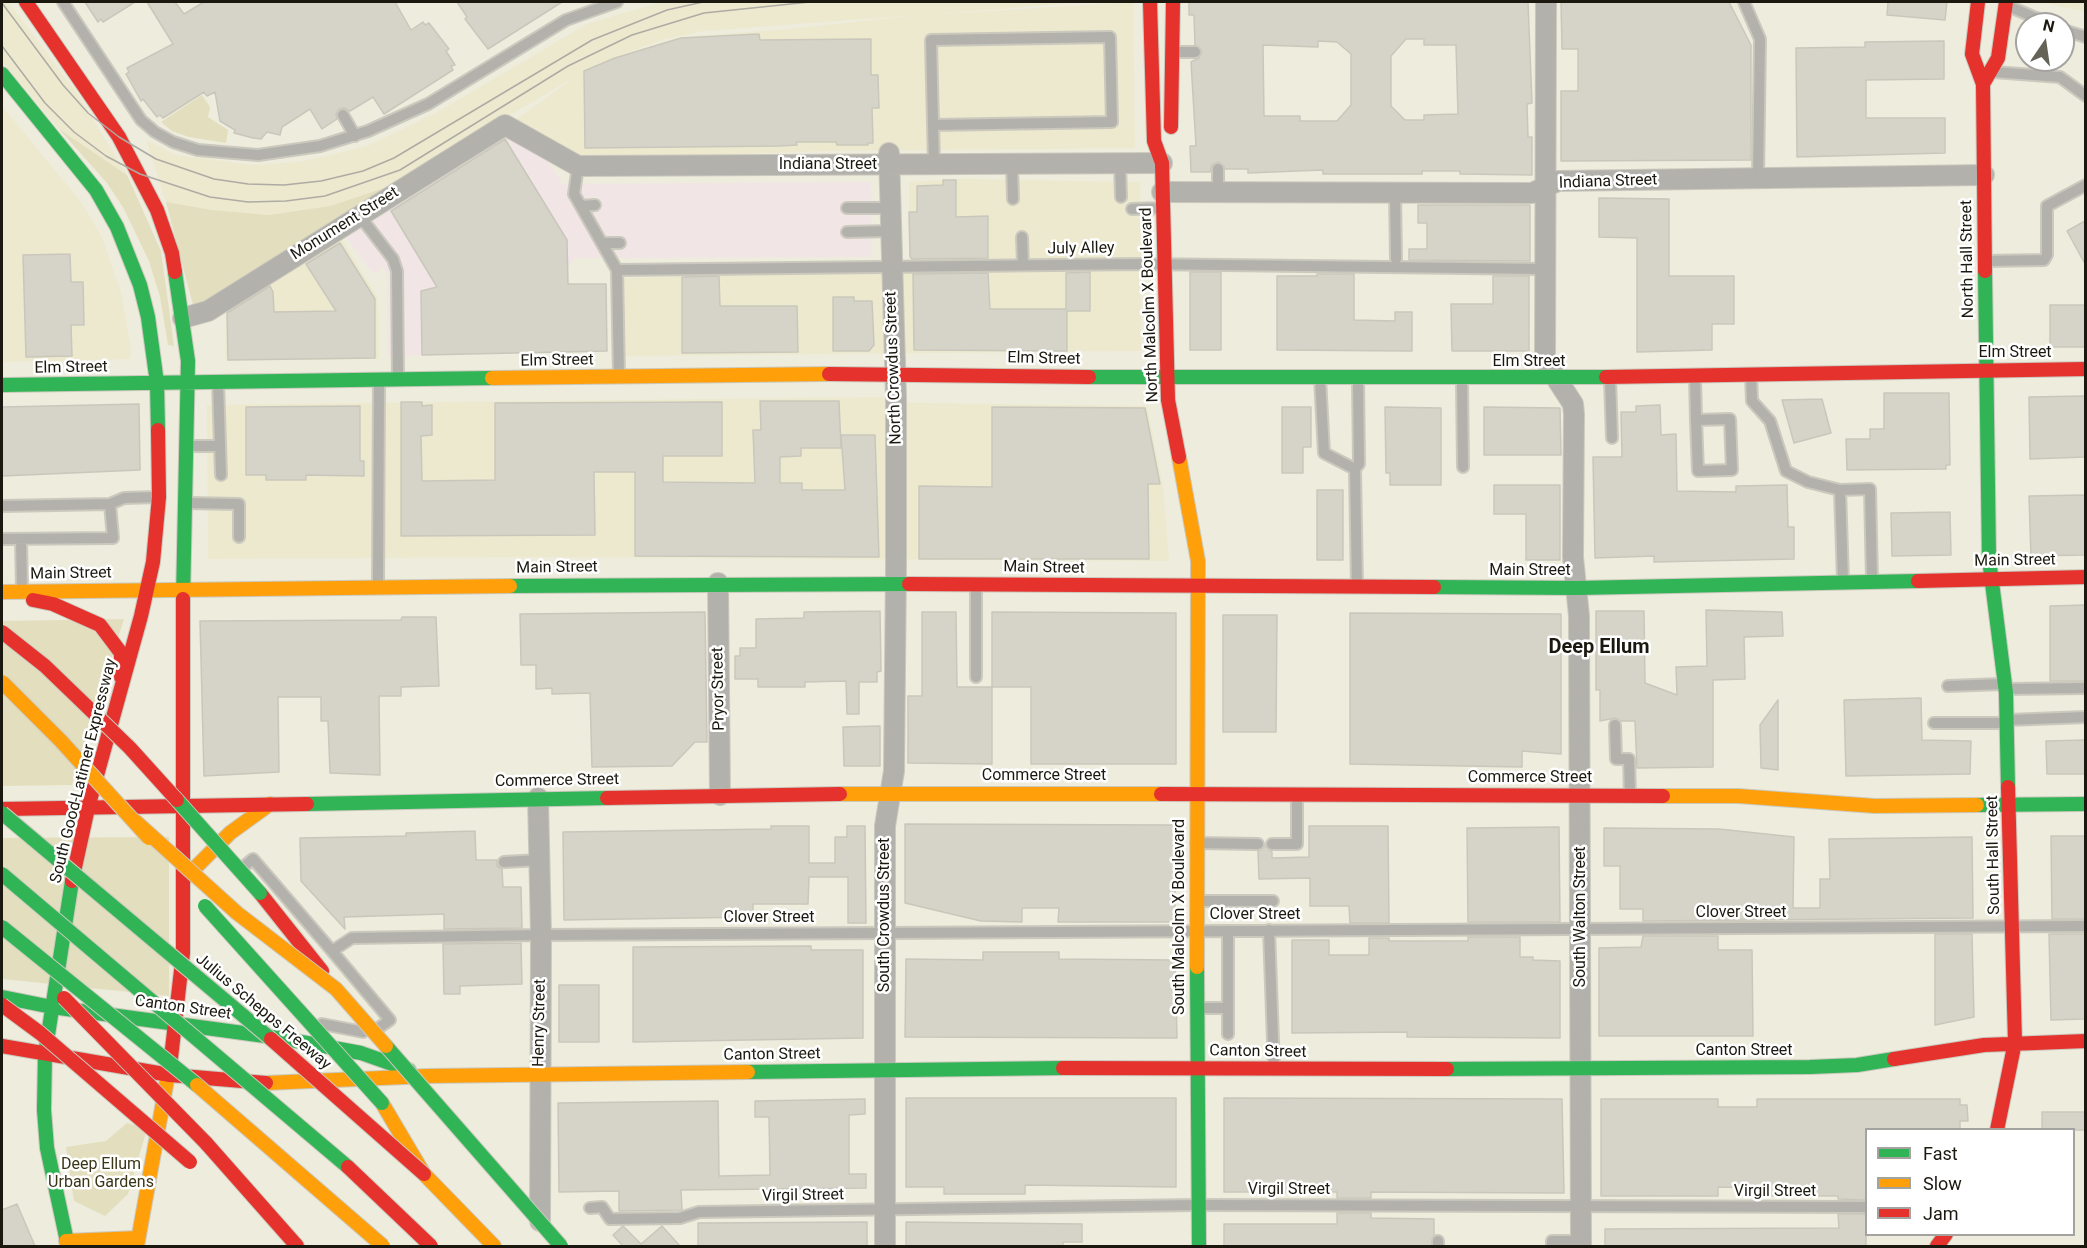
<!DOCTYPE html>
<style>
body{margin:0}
#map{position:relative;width:2087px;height:1248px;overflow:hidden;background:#eeecdd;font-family:Roboto,sans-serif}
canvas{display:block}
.frame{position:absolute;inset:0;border:3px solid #1b190f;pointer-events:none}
.legend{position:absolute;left:1865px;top:1128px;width:210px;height:108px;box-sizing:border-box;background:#fff;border:2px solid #a4a39f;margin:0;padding:8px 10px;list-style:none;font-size:18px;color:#1b190f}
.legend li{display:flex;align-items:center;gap:12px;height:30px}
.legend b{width:30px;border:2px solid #a4a39f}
.north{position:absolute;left:2015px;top:12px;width:60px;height:60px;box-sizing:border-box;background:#fff;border:2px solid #a4a39f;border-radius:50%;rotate:13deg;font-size:16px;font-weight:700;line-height:24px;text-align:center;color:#1b190f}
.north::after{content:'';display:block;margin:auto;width:21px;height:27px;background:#656357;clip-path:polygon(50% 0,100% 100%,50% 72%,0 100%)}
</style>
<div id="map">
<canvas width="2087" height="1248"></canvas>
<div class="frame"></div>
<ul class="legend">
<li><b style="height:8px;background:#30b455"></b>Fast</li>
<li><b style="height:8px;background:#ff9f0a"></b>Slow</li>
<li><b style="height:8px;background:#e5322d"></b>Jam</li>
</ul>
<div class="north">N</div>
</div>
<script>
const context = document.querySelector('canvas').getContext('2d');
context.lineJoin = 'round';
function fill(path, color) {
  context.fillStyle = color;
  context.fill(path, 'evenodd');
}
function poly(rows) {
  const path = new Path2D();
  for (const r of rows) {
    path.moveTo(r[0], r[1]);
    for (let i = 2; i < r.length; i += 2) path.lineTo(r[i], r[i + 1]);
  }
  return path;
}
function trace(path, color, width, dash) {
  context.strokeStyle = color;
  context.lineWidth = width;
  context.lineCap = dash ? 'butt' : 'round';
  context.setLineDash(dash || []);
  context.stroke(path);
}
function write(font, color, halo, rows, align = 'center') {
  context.font = font + ' Roboto,sans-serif';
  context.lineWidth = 5;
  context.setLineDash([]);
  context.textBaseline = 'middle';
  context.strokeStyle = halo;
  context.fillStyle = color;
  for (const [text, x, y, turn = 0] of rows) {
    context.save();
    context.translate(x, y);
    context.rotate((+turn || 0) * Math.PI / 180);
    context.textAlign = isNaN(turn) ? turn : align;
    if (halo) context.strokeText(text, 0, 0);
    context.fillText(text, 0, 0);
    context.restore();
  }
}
const built = poly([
 [2,2,8,2,77,93,127,175,59,129,2,61],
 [661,2,1084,2,927,15,1133,2,1135,148,826,151,578,160,513,122,575,77,387,187,330,206,269,215,212,210,166,202,146,140,176,155,252,165,300,162,367,146,436,113,587,24],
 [917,15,791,29,680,37,617,56,665,39,703,31],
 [2041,2,2085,2,2085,12],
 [2,106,81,202,102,237,121,293,131,348,130,359,2,362],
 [962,179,1140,182,1141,351,624,356,622,278,909,270,909,182],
 [339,235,378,298,379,359,225,361,227,309],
 [882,397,915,403,1147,406,1163,486,1169,561,532,557,208,559,207,405]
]);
const education = poly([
 [504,134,547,158,562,184,871,182,872,257,575,258,563,274,558,352,387,356,387,273,383,267,373,274,343,232]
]);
const green = poly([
 [202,95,210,107,208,117,228,130,226,143,189,137,172,131,161,122],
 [59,129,127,175,161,251,174,346,168,345,160,297,149,261,124,209,107,183],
 [387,187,214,302,193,305,166,202,212,210,269,215,330,206],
 [124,619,72,785,2,786,2,621],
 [169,837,169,996,2,979,2,838],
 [127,1123,147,1129,128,1194,105,1216,74,1201,66,1147,106,1141]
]);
const building = poly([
 [85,2,135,2,103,22,101,19,98,22,85,2],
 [147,2,175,2,184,14,204,2,395,2,411,30,423,22,425,25,429,23,449,49,446,51,455,65,451,66,453,70,384,114,373,97,350,111,344,108,339,109,336,114,337,119,322,129,310,109,282,127,280,135,267,132,261,139,253,138,234,133,235,130,220,121,215,92,207,96,204,92,163,118,160,115,157,117,143,99,141,101,126,74,129,72,127,68,173,44,147,2],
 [457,2,562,2,488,49,465,19,467,17,457,2],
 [1189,2,1528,2,1532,103,1527,104,1528,137,1532,137,1532,175,1460,174,1460,171,1422,171,1422,174,1323,174,1323,170,1248,173,1248,169,1225,169,1219,162,1212,165,1210,172,1191,172,1190,146,1196,146,1191,62,1199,58,1202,51,1195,45,1194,15,1189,15,1189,2],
 [1406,39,1424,39,1424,45,1456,45,1458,114,1424,115,1424,120,1405,120,1391,106,1391,56,1406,39],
 [1318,41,1337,42,1351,54,1351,105,1337,121,1300,121,1300,116,1264,116,1263,45,1318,47,1318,41],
 [1561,2,1729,2,1751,45,1751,160,1561,161,1561,91,1578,91,1578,49,1562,49,1561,2],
 [1888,2,1947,2,1945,20,1887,15,1888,2],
 [759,34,760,40,871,39,871,75,878,75,879,108,872,108,873,143,868,143,868,145,837,145,836,142,796,142,797,145,780,146,585,148,584,71,615,58,681,38,759,34],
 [1944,41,1944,79,1866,80,1866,118,1945,118,1945,153,1797,157,1796,48,1865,47,1865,42,1944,41],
 [505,139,567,240,568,284,606,284,607,351,422,355,421,291,437,287,391,211,505,139],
 [943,180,956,180,956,217,988,216,988,258,912,259,910,256,909,212,917,212,917,186,943,185,943,180],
 [1599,198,1669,199,1669,276,1734,276,1734,324,1712,324,1712,350,1637,352,1637,238,1599,237,1599,198],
 [1418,205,1530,205,1530,261,1409,260,1409,249,1427,249,1427,223,1418,223,1418,205],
 [2085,221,2085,264,2067,231,2085,221],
 [340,243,375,299,375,358,228,360,227,313,270,286,273,292,274,312,336,311,306,264,340,243],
 [70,254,71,282,83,282,84,325,71,325,72,356,26,357,23,255,70,254],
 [1090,272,1090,311,1067,311,1067,351,914,350,913,274,988,273,990,309,1066,309,1066,273,1090,272],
 [1190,272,1221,272,1221,350,1190,350,1190,272],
 [1317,274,1354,274,1354,320,1395,321,1395,312,1412,312,1412,351,1277,350,1277,276,1317,276,1317,274],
 [719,276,720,306,797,306,798,352,682,353,682,277,719,276],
 [1493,276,1529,276,1529,351,1452,351,1451,304,1493,304,1493,276],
 [833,297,854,297,854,301,872,301,874,345,869,351,833,351,833,297],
 [2050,305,2085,305,2085,347,2050,347,2050,305],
 [1884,393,1949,393,1950,465,1946,465,1946,469,1847,470,1846,439,1870,439,1870,429,1884,429,1884,393],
 [2085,396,2085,457,2030,459,2029,397,2085,396],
 [1822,399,1831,433,1794,443,1782,400,1822,399],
 [760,401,839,401,841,448,801,448,801,456,780,457,780,483,802,483,802,490,845,490,841,435,875,435,879,557,635,556,635,472,594,472,595,535,401,536,401,402,422,402,422,406,432,405,432,435,421,436,422,481,495,480,495,403,722,402,722,456,663,456,663,482,755,483,753,430,761,430,760,401],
 [139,404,140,470,2,476,2,407,139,404],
 [1660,405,1661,435,1676,434,1677,491,1736,492,1736,486,1787,485,1788,527,1794,527,1794,559,1654,562,1654,556,1595,558,1593,457,1622,457,1621,412,1636,412,1636,406,1660,405],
 [360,406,360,461,364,461,364,476,306,475,306,480,266,480,266,475,246,475,246,407,360,406],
 [992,407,1145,408,1160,484,1148,484,1149,559,919,559,919,486,992,487,992,407],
 [1282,407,1311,407,1311,447,1303,447,1303,473,1282,473,1282,407],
 [1385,407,1441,408,1441,485,1390,485,1390,473,1386,473,1385,407],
 [1484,407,1560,408,1561,455,1484,455,1484,407],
 [1494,485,1560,485,1560,560,1526,560,1526,514,1494,514,1494,485],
 [1317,490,1343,490,1343,560,1317,560,1317,490],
 [2085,495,2085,555,2031,556,2029,496,2085,495],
 [1950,512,1951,555,1892,556,1891,513,1950,512],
 [2085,605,2085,681,2050,681,2050,606,2085,605],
 [1706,610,1782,612,1783,636,1744,637,1745,679,1713,680,1713,767,1637,768,1635,721,1621,721,1615,718,1600,721,1600,690,1596,690,1596,611,1644,611,1645,683,1677,695,1676,667,1707,666,1706,610],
 [880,611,881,671,877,672,877,682,859,682,859,714,847,714,846,681,805,682,805,687,758,687,758,679,735,679,735,656,740,656,740,648,756,648,756,619,804,618,804,612,880,611],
 [705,612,707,742,695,742,672,766,592,767,590,693,552,694,552,688,536,689,536,665,521,665,520,614,705,612],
 [922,612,956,612,957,687,992,687,992,764,908,763,908,696,922,696,922,612],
 [992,612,1176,613,1176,764,1031,764,1031,687,992,687,992,612],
 [1350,613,1561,614,1561,754,1522,751,1522,767,1350,764,1350,613],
 [1223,615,1277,615,1276,732,1223,732,1223,615],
 [402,617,436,617,439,686,401,687,401,696,379,696,380,775,330,773,328,721,321,721,321,697,278,697,279,772,204,776,200,621,401,620,402,617],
 [1921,698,1922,740,1971,741,1970,774,1846,776,1844,700,1921,698],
 [1778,700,1778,770,1761,768,1760,725,1778,700],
 [880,726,880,766,844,766,843,727,880,726],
 [2085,740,2085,774,2047,774,2046,741,2085,740],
 [905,824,1175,825,1175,922,1058,922,1059,908,1022,908,1022,922,981,921,905,903,905,824],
 [771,826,809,826,809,863,835,863,835,837,847,837,847,826,865,826,866,923,848,923,848,877,809,877,808,904,753,904,753,917,564,920,563,832,771,829,771,826],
 [1309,826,1388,826,1389,923,1350,923,1349,906,1310,906,1310,878,1259,879,1258,851,1265,846,1272,852,1272,858,1309,857,1309,826],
 [1559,827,1560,922,1468,922,1467,828,1559,827],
 [1604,828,1719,829,1794,837,1793,908,1820,908,1820,879,1830,879,1829,839,1972,837,1973,918,1643,921,1643,909,1620,909,1620,866,1604,866,1604,828],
 [475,831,476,860,497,860,497,866,502,869,503,887,521,887,522,928,444,929,444,914,344,917,345,929,301,881,300,838,406,836,406,833,475,831],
 [2051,836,2085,836,2085,919,2052,919,2051,836],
 [1935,934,1972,934,1974,1017,1935,1025,1935,934],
 [2049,934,2085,934,2085,1019,2051,1020,2049,934],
 [1643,936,1718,936,1718,950,1752,950,1753,1036,1599,1036,1599,948,1641,947,1643,936],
 [1468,937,1520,937,1520,957,1533,957,1533,960,1560,961,1560,1038,1407,1037,1407,1032,1292,1033,1292,940,1329,940,1329,955,1369,955,1369,938,1389,938,1389,941,1468,941,1468,937],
 [521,943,522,984,460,986,460,994,444,994,443,944,521,943],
 [811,946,811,950,863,950,863,1038,633,1042,633,947,811,946],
 [983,952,1059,952,1059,959,1175,960,1177,1038,905,1037,906,959,983,960,983,952],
 [559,985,599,985,599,1042,559,1042,559,985],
 [906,1098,1176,1098,1176,1187,1025,1185,1025,1194,944,1194,944,1187,906,1187,906,1098],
 [1224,1098,1562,1099,1564,1193,1371,1192,1371,1198,1337,1198,1337,1192,1224,1192,1224,1098],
 [865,1099,865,1114,849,1115,849,1174,866,1174,866,1188,681,1190,682,1210,619,1211,619,1191,559,1192,558,1103,718,1101,719,1176,770,1175,769,1117,755,1117,755,1101,865,1099],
 [1601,1099,1718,1099,1718,1107,1757,1107,1757,1099,1960,1099,1960,1105,1967,1105,1968,1121,1960,1121,1960,1130,1866,1130,1866,1200,1838,1199,1838,1196,1757,1196,1757,1188,1718,1187,1718,1196,1601,1196,1601,1099],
 [2042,1112,2085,1112,2085,1130,2042,1130,2042,1112],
 [17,1204,35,1246,2,1246,2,1210,17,1204],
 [1337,1213,1371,1213,1371,1218,1434,1219,1434,1235,1431,1246,1224,1246,1224,1224,1337,1224,1337,1213],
 [1838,1214,1866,1214,1866,1246,1605,1246,1605,1229,1839,1228,1838,1214],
 [867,1222,867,1246,698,1246,698,1223,867,1222],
 [906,1222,1082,1224,1082,1242,1063,1242,1063,1246,906,1246,906,1222],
 [623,1226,641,1244,662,1226,680,1246,623,1246,613,1235,623,1226]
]);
const lane = poly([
 [63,2,141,120,155,132,173,142,198,150,258,155,320,146,368,131,428,104,566,20,617,2],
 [1744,2,1760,39,1758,179],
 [2008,6,2050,24],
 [2063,30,2086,37],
 [1174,52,1195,52],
 [1994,72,2060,77,2086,96],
 [343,115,355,136],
 [933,125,1112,122,1110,37,931,40,932,82,934,164],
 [1012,164,1013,199],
 [1120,164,1121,197],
 [578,166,574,194,617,270,619,376],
 [1218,169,1218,192],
 [1395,193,1396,259],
 [581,206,595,205],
 [847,208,890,208],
 [1132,209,1162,208],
 [359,215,393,259,397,271,398,380],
 [847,232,890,231],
 [1022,237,1023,265],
 [603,243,620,243],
 [1985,261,2044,260,2047,255,2047,206,2086,185],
 [617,270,1143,264,1545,269],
 [1751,375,1752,401,1770,421,1786,471,1808,482,1840,490],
 [1695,376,1696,420,1698,471,1732,470,1730,419,1696,420],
 [1320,378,1324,453,1355,469,1359,464,1358,380],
 [1610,378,1612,438],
 [1462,380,1463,467],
 [218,383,221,475],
 [188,446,220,446],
 [1355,469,1357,587],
 [187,503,239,504,239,537],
 [2,506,110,504,124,498,158,497],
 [2,539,113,538,110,504],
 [21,539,22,590],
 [1843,581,1840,490,1870,489,1872,581],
 [976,585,976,677],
 [378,586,379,381],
 [1948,686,2002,684],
 [2006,689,2086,688],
 [2008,720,2086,717],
 [1934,723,2006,723],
 [1615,725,1616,759,1629,759,1630,795],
 [1196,843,1258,844],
 [1272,844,1297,844,1297,794],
 [504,862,539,860],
 [242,868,253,859,332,951,352,938,541,935,2086,926],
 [1197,901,1273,901],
 [1269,930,1274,1069],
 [1228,931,1228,1034],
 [332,951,390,1020,377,1029],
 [1198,1008,1228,1008],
 [322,1024,363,1032],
 [590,1208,602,1207,610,1219,680,1218,699,1212,1198,1205,1866,1207],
 [1438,1241,1438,1246],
 [1552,1246,1552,1241,1581,1241]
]);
const street = poly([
 [1546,2,1545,361,1573,404,1574,414,1573,557,1579,616,1581,1246],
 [1162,192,1532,193,1558,181,1984,175],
 [183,318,208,311,505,125,578,166,1162,163],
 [718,583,720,795],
 [538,798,541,935,540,1221],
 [885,1246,885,826,894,771,896,567,896,397,889,153]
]);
const fast = poly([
 [2,74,96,190,117,227,140,285,148,317,157,383,158,430],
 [1985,271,1989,559,2006,693,2008,787],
 [175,272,188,361,183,599],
 [1089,377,1606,377],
 [2,385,492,378],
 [510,586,909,584],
 [1434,587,1577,588,1918,581],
 [307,804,607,798],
 [1977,805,2086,804],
 [1197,967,1199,1246],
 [2,997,52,1007,280,1038,361,1053,409,1070],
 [1447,1069,1810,1067,1857,1065,1894,1059],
 [748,1072,1063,1068],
 [68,1246,47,1148,44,1110,45,1054,72,881]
]);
const slow = poly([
 [492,378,829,374],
 [1179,457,1198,561,1197,967],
 [2,592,510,586],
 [840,794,1161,794],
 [1663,796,1738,796,1875,806,1977,805],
 [184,879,230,833,270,804],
 [266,1083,428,1076,748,1072],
 [382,1103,424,1174,494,1246],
 [66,1241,138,1238],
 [137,1246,171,1058]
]);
const jam = poly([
 [26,2,119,137,157,210,172,253,175,272],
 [1150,2,1154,141,1162,163,1168,400,1179,457],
 [1978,2,1972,54,1983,84,1985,271],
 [1983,84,1998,58,2006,2],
 [1171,127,1173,2],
 [829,374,1089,377],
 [1606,377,2086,369],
 [1918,581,2086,577],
 [909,584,1434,587],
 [33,600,53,604,100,625,121,653,121,677],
 [1161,794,1663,796],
 [607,798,840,794],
 [2,809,307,804],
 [72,881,88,808,141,616,153,562,159,497,158,430],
 [260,893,322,971],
 [2,1046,170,1075,266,1083],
 [171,1058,183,953,183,599],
 [1894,1059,1984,1045,2086,1041],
 [1063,1068,1447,1069],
 [1997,1130,2015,1042,2008,787],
 [206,1143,297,1246],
 [1937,1246,1946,1234]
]);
const tram = poly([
 [2,3,63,85,88,113,119,137,156,159,214,179,248,184,284,185,321,181,363,171,394,158,592,40,667,10,703,2],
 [2,46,45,103,74,132,106,156,140,174,210,197,248,202,286,201,325,196,400,170,568,66,632,35,704,13,810,2]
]);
const fastBridge = poly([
 [177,800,260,893],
 [2,813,271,1039],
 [2,874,348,1167],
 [205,906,382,1103],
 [2,927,197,1085],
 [386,1046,561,1246]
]);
const slowBridge = poly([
 [2,682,61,741,149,838],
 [135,821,237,913,336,989,386,1046],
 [197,1085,383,1246]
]);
const jamBridge = poly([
 [2,632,45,666,130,748,177,800],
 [64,998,206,1143],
 [2,1005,40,1033,190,1162],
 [271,1039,424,1174],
 [348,1167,431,1246]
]);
const streetNames = [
 ["Indiana Street",828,165],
 ["Indiana Street",1608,182,-2],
 ["Monument Street",345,224,-32],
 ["July Alley",1081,249,-1],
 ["North Hall Street",1968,259,-91],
 ["North Malcolm X Boulevard",1150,305,-92],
 ["Elm Street",2015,353],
 ["Elm Street",1044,359,1],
 ["Elm Street",557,361,-1],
 ["Elm Street",1529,362],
 ["Elm Street",71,368,-1],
 ["North Crowdus Street",894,368,-92],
 ["Main Street",2015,561,-1],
 ["Main Street",557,568,-1],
 ["Main Street",1044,568,1],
 ["Main Street",1530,571],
 ["Main Street",71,574,-1],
 ["Pryor Street",719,689,-91],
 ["South Good-Latimer Expressway",84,771,-76],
 ["Commerce Street",1044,776],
 ["Commerce Street",1530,778],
 ["Commerce Street",557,781,-1],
 ["South Hall Street",1994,855,-91],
 ["Clover Street",1741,913],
 ["South Crowdus Street",885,915,-90],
 ["Clover Street",1255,915],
 ["South Malcolm X Boulevard",1180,917,-90],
 ["South Walton Street",1581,917,-90],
 ["Clover Street",769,918],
 ["Canton Street",183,1008,8],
 ["Julius Schepps Freeway",263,1012,40],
 ["Henry Street",540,1023,-89],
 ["Canton Street",1744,1051],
 ["Canton Street",1258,1052,1],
 ["Canton Street",772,1055,-1],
 ["Virgil Street",1289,1190],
 ["Virgil Street",1775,1192],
 ["Virgil Street",803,1196,-1]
];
const parkNames = [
 ["Deep Ellum",101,1165],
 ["Urban Gardens",101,1183]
];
const quarterNames = [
 ["Deep Ellum",1599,648]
];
fill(built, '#ede9ce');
fill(education, '#f1e5e6');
fill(green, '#e3debe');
fill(building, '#d6d4c8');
trace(building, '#c9c7bb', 1.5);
trace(lane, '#cbc9be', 14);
trace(street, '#cbc9be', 22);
trace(fast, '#cbc9be', 16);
trace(slow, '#cbc9be', 16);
trace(jam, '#cbc9be', 16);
trace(lane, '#b3b1ab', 10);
trace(street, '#b3b1ab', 20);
trace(fast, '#30b455', 14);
trace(slow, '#ff9f0a', 14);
trace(jam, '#e5322d', 14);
trace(tram, '#adaba4', 1.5);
trace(fastBridge, '#cbc9be', 16, []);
trace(slowBridge, '#cbc9be', 16, []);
trace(jamBridge, '#cbc9be', 16, []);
trace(fastBridge, '#30b455', 14);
trace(slowBridge, '#ff9f0a', 14);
trace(jamBridge, '#e5322d', 14);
write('16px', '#1b190f', '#fff', streetNames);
write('16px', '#3a3516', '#fff', parkNames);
write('bold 20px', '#1b190f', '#fff', quarterNames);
</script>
